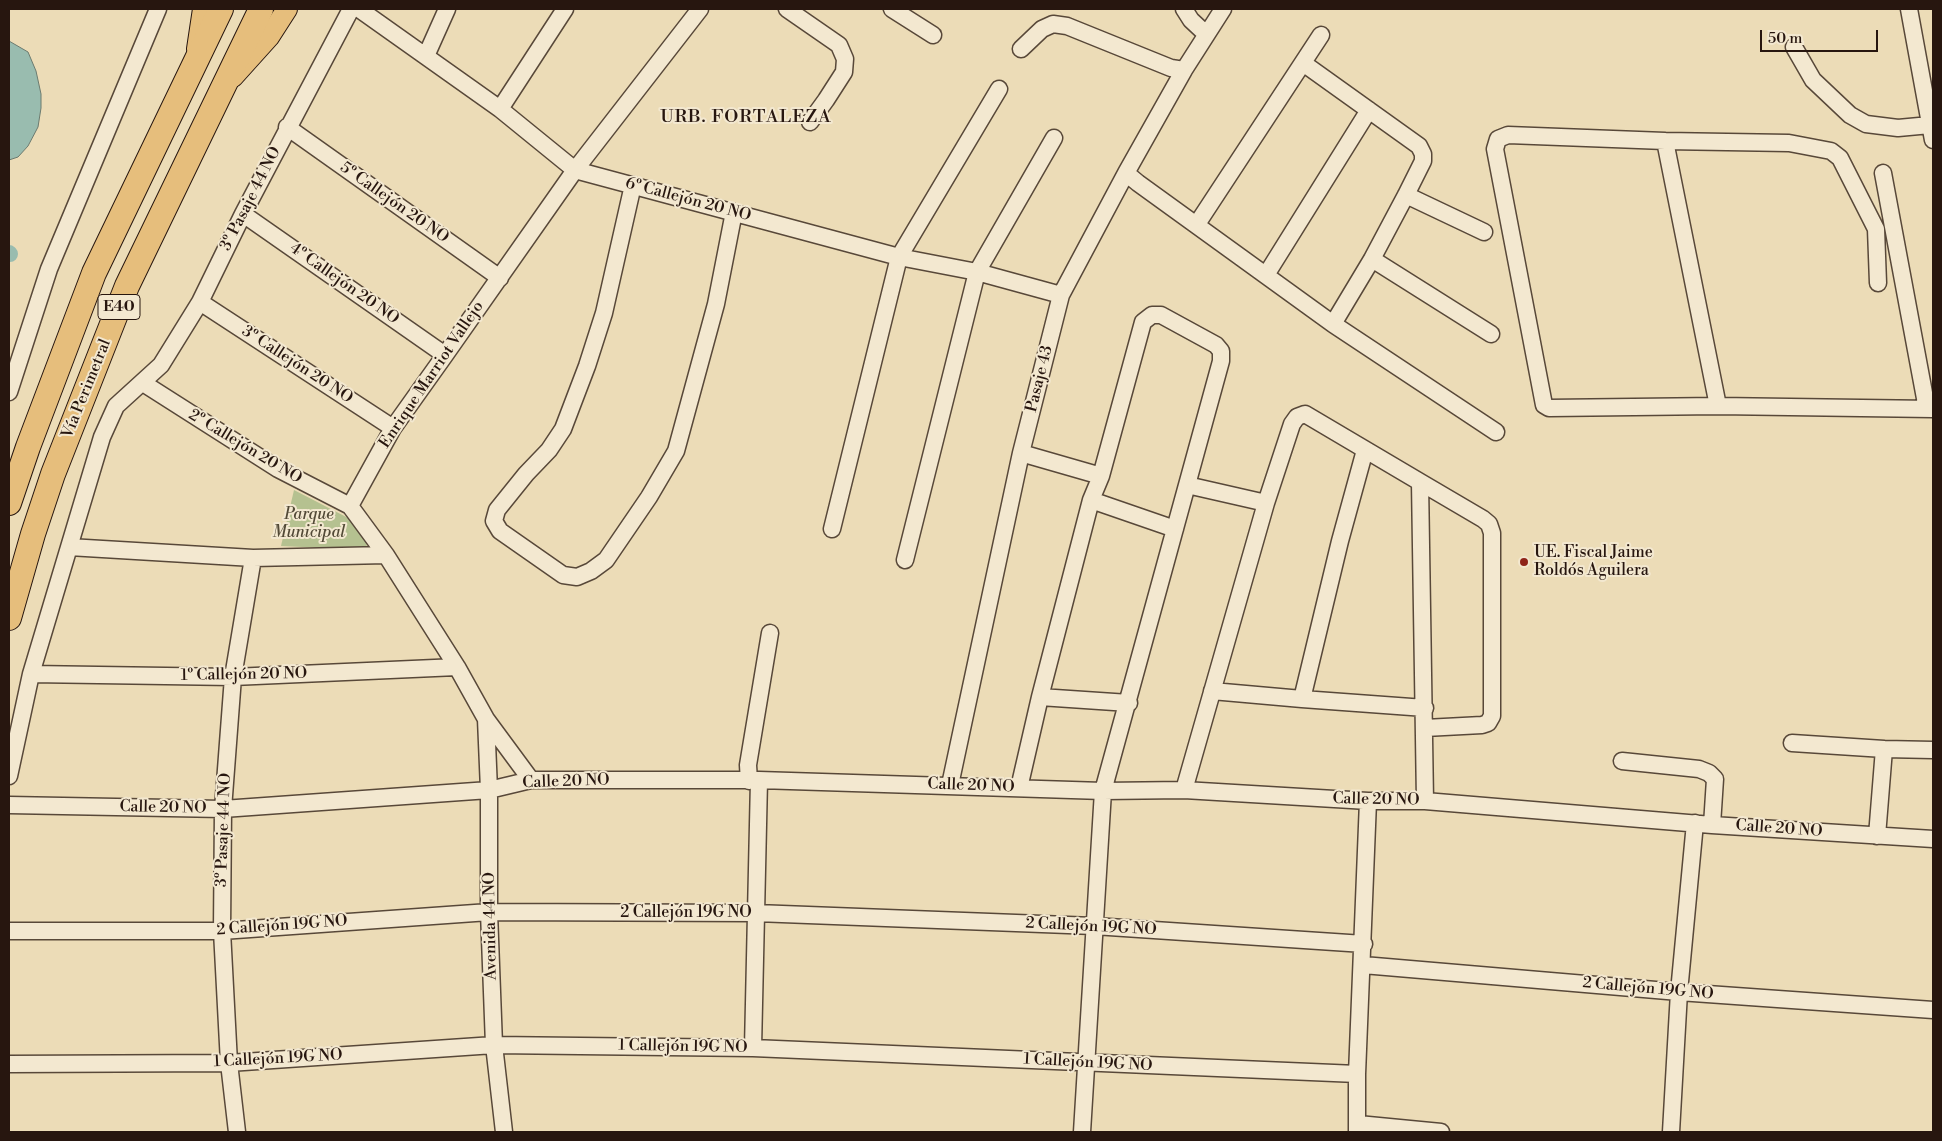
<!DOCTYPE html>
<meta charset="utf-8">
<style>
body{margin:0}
#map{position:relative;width:1942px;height:1141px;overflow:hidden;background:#ecdcb7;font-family:"Libre Bodoni",serif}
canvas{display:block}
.frame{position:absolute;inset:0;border:10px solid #27160f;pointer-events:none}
.scale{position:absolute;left:1760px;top:30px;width:118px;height:22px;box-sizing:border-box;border:2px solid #27160f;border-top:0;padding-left:6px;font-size:15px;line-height:18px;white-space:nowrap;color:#27160f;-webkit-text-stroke:4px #f3e8d0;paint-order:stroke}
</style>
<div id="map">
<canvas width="1942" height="1141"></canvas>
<div class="frame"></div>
<div class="scale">50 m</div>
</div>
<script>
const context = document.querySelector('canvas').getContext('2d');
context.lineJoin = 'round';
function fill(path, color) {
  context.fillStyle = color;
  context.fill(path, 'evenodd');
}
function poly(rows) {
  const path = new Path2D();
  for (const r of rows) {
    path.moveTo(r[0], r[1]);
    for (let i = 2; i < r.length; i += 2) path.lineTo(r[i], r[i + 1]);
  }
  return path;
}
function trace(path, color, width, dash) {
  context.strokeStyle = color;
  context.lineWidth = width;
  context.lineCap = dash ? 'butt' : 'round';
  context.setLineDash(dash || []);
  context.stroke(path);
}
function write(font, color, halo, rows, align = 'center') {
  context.font = font + ' "Libre Bodoni",serif';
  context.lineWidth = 4;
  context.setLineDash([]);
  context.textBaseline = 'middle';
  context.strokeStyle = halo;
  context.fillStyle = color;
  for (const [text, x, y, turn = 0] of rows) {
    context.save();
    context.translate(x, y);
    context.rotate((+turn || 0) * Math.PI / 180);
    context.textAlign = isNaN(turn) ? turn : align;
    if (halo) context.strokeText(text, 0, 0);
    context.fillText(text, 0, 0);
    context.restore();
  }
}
const green = poly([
 [294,490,354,521,366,534,367,550,281,546]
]);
const water = poly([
 [9,41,28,52,36,71,41,94,41,108,38,127,28,146,18,157,9,160,9,41]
]);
const canal = poly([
 [9,253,10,254]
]);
const minor = poly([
 [359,9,500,109,575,170,899,257,977,272,1061,295],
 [787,9,839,45,845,59,844,72,826,100,810,122],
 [892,9,933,35],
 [1184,9,1191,20,1206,34],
 [1909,9,1933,140],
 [1794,47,1813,80,1850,115,1866,124,1898,128,1930,125],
 [1021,49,1042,29,1053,24,1067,26,1171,68,1184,70],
 [426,56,447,9],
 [1303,63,1419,146,1423,154,1423,161,1406,195,1372,259,1333,324],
 [500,109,565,9],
 [287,127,500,278],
 [1665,141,1789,143,1831,151,1840,158,1876,229,1878,283],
 [1126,173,1138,183,1333,324,1496,432],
 [1883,173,1927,409],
 [633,185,604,313,587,366,563,429,549,450,526,474,497,510,494,521,500,531,563,575,577,577,591,571,606,560,649,497,676,451,716,304,734,212],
 [1406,195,1484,232],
 [243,214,445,355],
 [1197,224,1321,35],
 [1372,259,1491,334],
 [1266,275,1369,110],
 [200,302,393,428],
 [143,383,278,469,350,506,386,555,457,667,486,719,531,780],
 [9,392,49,269,158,9],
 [1718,406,1665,141,1508,135,1498,139,1495,149,1544,405,1549,408,1718,406,1933,409],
 [1021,453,1101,476],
 [1420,482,1483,519,1489,524,1492,533,1492,716,1488,723,1482,725,1425,728],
 [1187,485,1266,503],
 [1091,500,1175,529],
 [350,506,393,428,445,355,575,170,700,9],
 [832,529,899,257,999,89],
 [69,547,253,558,386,555],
 [905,560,977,272,1054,138],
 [31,674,233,677,457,667],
 [1212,691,1302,699,1425,708],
 [1040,697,1129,703],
 [1302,699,1340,541,1365,450],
 [486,719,489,790,489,912,494,1045,504,1132],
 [1792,743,1884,749,1877,836],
 [1884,749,1933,750],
 [1622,761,1699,769,1709,773,1715,779,1712,825],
 [9,776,31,674,102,437,116,406,161,365,200,302,243,214,351,9],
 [749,781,748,765,770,633],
 [950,785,1021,453,1061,295,1126,173,1184,70,1223,9],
 [1019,788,1040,697,1091,500,1101,476,1143,322,1152,315,1161,315,1216,345,1221,351,1221,361,1103,791,1082,1132],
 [1184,790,1266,503,1292,424,1297,417,1305,414,1420,482,1425,801],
 [9,805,223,809,489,790,531,780,759,780,1103,791,1184,790,1368,801,1425,801,1712,825,1933,839],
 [9,931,222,931,489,912,756,913,1094,926,1364,944],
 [1363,965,1679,992,1933,1010],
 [753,1048,759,780],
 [9,1064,229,1063,494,1045,753,1048,1357,1074],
 [1358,1124,1441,1132],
 [237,1132,229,1063,222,931,223,809,233,677,253,558],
 [1357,1132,1357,1074,1368,801],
 [1671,1132,1679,992,1695,823]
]);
const major = poly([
 [197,49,203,9],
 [233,77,269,37,287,9]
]);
const highway = poly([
 [9,503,28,447,94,273,221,9],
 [9,618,33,534,53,474,127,286,261,9]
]);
const markers = [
 [1524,562,5,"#8f2418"]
];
const shields = [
 [119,307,42]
];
const shieldNames = [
 ["E40",119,307]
];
const streetNames = [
 ["3º Pasaje 44 NO",251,199,-63],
 ["6º Callejón 20 NO",688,200,15],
 ["5º Callejón 20 NO",394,203,35],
 ["4º Callejón 20 NO",344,284,35],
 ["3º Callejón 20 NO",297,365,33],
 ["Enrique Marriot Vallejo",432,375,-56],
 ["Pasaje 43",1040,379,-76],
 ["Vía Perimetral",87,389,-68],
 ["2º Callejón 20 NO",245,447,31],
 ["1º Callejón 20 NO",244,675,-1],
 ["Calle 20 NO",566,782,-2],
 ["Calle 20 NO",971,786,2],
 ["Calle 20 NO",1376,800,1],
 ["Calle 20 NO",163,808,1],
 ["Calle 20 NO",1779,829,4],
 ["3º Pasaje 44 NO",224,830,-88],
 ["2 Callejón 19G NO",686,913],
 ["2 Callejón 19G NO",282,926,-4],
 ["Avenida 44 NO",491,926,-91],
 ["2 Callejón 19G NO",1091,927,3],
 ["2 Callejón 19G NO",1648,989,5],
 ["1 Callejón 19G NO",683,1047,1],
 ["1 Callejón 19G NO",278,1059,-3],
 ["1 Callejón 19G NO",1088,1063,3]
];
const parkNames = [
 ["Parque",309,515],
 ["Municipal",309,533]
];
const poiNames = [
 ["UE. Fiscal Jaime",1534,553],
 ["Roldós Aguilera",1534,571]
];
const neighbourhoodNames = [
 ["URB. FORTALEZA",746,118]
];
fill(green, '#b5c190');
fill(water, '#99bcaf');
trace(water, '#6b7a6f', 1);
trace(canal, '#99bcaf', 16);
trace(minor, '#584839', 19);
trace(major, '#27160f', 22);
trace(highway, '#27160f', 26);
trace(minor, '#f3e8d0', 16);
trace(major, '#e6be7c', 20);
trace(highway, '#e6be7c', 24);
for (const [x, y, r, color] of markers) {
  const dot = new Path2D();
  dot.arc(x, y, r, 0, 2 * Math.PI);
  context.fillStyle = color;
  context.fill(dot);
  trace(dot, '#f3e8d0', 2);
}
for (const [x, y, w] of shields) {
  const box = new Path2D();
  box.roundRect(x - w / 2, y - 12.5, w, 25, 4);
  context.fillStyle = '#f3e8d0';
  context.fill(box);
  trace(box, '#27160f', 1);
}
write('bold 15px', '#27160f', null, shieldNames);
write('16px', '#27160f', '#f3e8d0', streetNames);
write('italic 16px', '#524936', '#f3e8d0', parkNames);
write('16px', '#27160f', '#f3e8d0', poiNames, 'left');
context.letterSpacing = '1px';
write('18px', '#27160f', '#f3e8d0', neighbourhoodNames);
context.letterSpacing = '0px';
</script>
